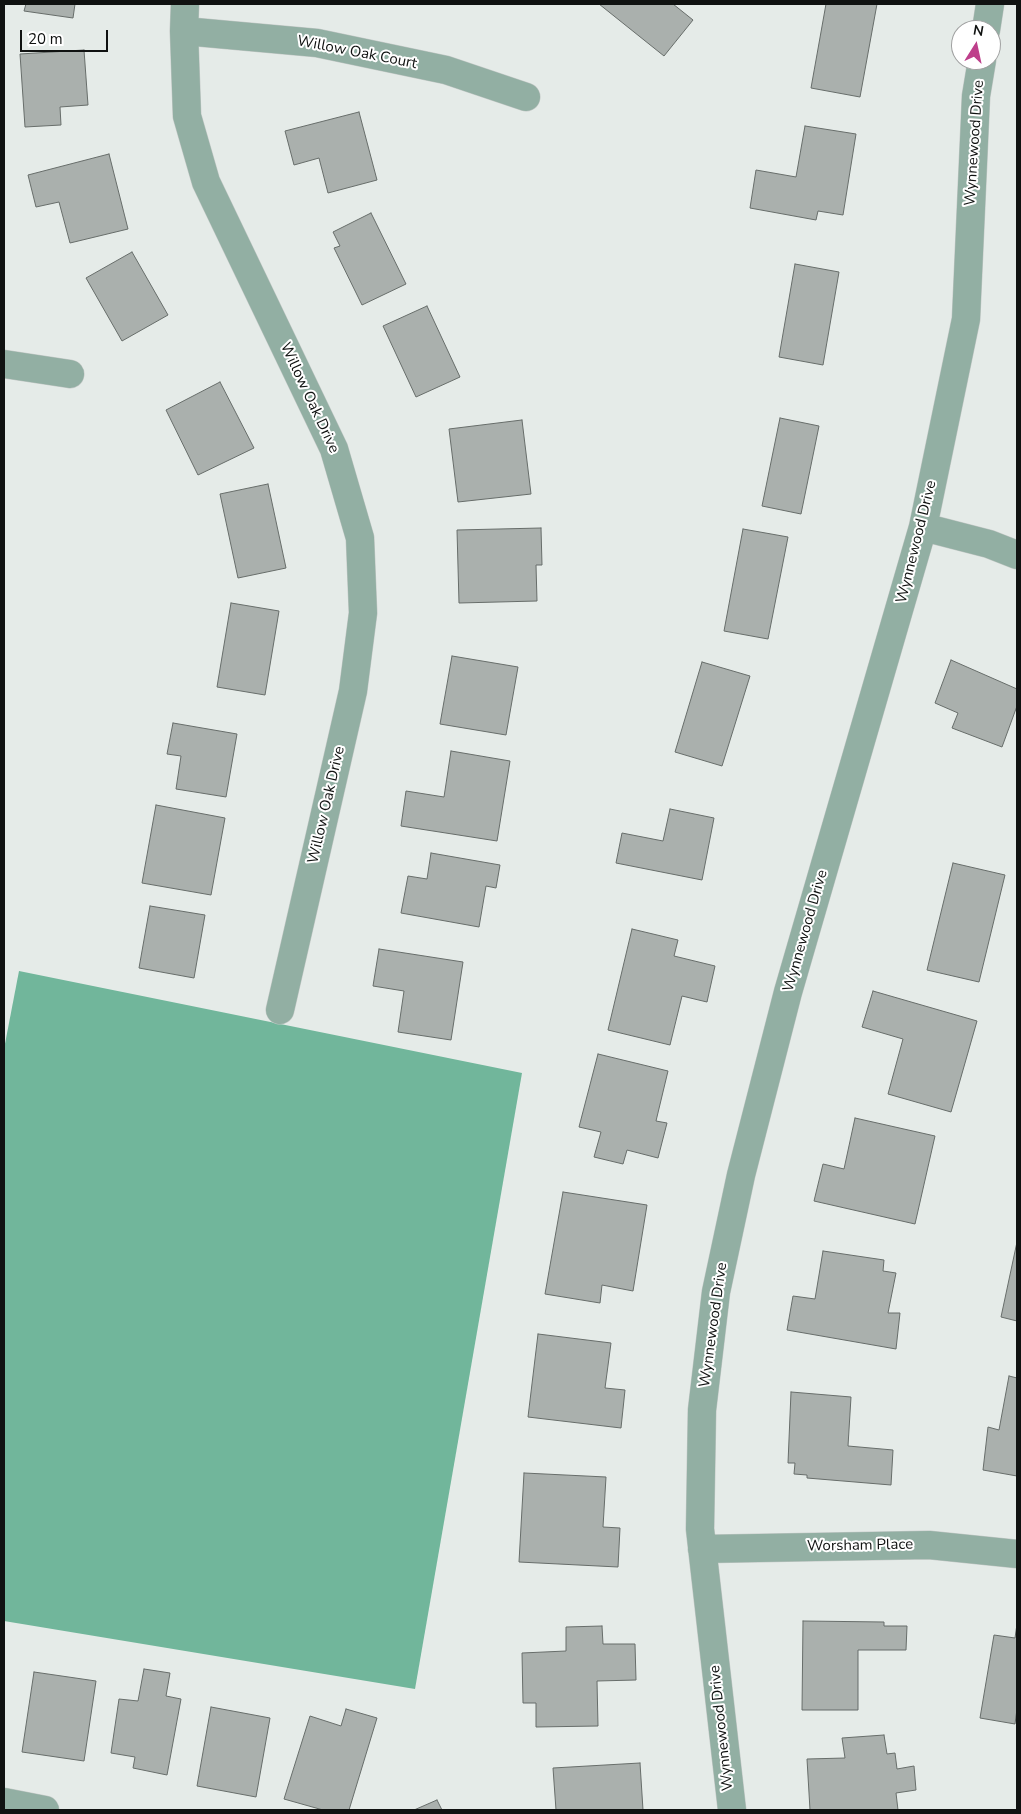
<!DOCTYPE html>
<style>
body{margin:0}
#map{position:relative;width:1021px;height:1814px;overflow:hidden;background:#e5ebe8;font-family:"Nunito Sans",sans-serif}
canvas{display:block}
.frame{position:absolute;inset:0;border:5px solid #101211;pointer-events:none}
.north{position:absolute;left:951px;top:20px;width:50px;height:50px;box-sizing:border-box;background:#fff;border:1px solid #9fa0a0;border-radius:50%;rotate:10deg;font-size:14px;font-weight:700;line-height:20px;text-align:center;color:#101211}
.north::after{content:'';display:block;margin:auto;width:18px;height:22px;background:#be3f8b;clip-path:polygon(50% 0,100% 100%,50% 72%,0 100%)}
.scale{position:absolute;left:20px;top:30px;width:88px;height:22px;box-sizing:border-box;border:2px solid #101211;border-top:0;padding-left:6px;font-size:15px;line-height:18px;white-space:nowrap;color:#101211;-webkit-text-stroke:4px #fff;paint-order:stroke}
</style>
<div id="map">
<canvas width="1021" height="1814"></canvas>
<div class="frame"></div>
<div class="north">N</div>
<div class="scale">20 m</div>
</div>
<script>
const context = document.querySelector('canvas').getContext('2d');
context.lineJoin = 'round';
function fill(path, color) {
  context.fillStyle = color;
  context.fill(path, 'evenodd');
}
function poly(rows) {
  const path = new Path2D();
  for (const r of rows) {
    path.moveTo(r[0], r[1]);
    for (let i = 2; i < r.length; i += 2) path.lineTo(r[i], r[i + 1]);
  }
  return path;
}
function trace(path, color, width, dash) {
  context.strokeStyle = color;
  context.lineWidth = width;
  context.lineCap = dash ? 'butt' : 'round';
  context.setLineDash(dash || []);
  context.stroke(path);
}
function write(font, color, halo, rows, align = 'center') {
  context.font = font + ' "Nunito Sans",sans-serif';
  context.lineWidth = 4;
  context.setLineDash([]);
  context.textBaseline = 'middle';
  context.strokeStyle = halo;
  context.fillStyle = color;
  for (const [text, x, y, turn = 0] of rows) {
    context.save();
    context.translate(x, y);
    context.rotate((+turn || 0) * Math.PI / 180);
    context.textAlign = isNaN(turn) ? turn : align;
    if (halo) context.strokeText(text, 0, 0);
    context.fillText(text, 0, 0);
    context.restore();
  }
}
const forest = poly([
 [19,971,522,1073,415,1689,4,1621,4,1049]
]);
const building = poly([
 [26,4,75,4,73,18,24,11,26,4],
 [599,4,673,4,693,20,664,56,599,4],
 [826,4,877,4,860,97,811,88,826,4],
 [84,50,88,105,60,107,61,125,25,127,20,54,84,50],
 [359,112,377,180,328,193,319,158,294,165,285,131,359,112],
 [805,126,856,134,843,215,818,211,816,220,750,208,756,170,796,177,805,126],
 [109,154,128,229,70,243,59,202,36,207,28,175,109,154],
 [371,213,406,284,362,305,334,248,340,246,333,232,371,213],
 [132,252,168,315,122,341,86,278,132,252],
 [795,264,839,272,823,365,779,357,795,264],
 [427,306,460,377,416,397,383,326,427,306],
 [220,382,254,448,198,475,166,410,220,382],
 [780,418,819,426,801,514,762,506,780,418],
 [522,420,531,494,458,502,449,429,522,420],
 [268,484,286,568,238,578,220,494,268,484],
 [541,528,542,565,536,565,537,601,459,603,457,530,541,528],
 [743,529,788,537,768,639,724,631,743,529],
 [231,603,279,611,265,695,217,687,231,603],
 [452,656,518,667,506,735,440,724,452,656],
 [951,660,1017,689,1017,706,1002,747,952,728,958,713,935,703,951,660],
 [702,662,750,676,722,766,675,752,702,662],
 [173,723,237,734,226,797,176,789,181,756,167,754,173,723],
 [451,751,510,761,497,841,401,826,406,791,444,797,451,751],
 [156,805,225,818,211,895,142,883,156,805],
 [670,809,714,818,702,880,616,863,622,833,663,841,670,809],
 [431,853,500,865,496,888,486,886,479,927,401,913,408,876,427,879,431,853],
 [953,863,1005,875,979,982,927,970,953,863],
 [150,906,205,915,194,978,139,968,150,906],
 [632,929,678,940,674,956,715,966,707,1002,682,996,670,1045,608,1030,632,929],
 [379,949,463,962,451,1040,398,1032,404,991,373,986,379,949],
 [873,991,977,1021,951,1112,888,1094,903,1039,862,1027,873,991],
 [598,1054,668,1071,656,1121,667,1123,658,1158,627,1150,623,1164,594,1157,601,1132,579,1127,598,1054],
 [855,1118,935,1136,915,1224,814,1201,823,1164,844,1169,855,1118],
 [563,1192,647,1205,633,1291,602,1285,600,1303,545,1294,563,1192],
 [1017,1242,1017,1321,1001,1317,1017,1242],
 [823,1251,884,1260,883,1271,896,1273,888,1313,900,1313,896,1349,787,1330,793,1296,815,1299,823,1251],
 [538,1334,611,1343,605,1388,625,1390,621,1428,528,1417,538,1334],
 [1009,1376,1017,1378,1017,1476,983,1470,988,1427,999,1430,1009,1376],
 [791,1392,851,1397,848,1446,893,1450,891,1485,807,1478,807,1475,794,1474,795,1463,788,1463,791,1392],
 [524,1473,606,1477,603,1527,620,1528,618,1567,519,1562,524,1473],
 [803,1621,884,1622,884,1626,907,1626,906,1650,858,1650,858,1710,802,1710,803,1621],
 [1017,1624,1017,1709,1015,1724,980,1718,994,1635,1015,1638,1017,1624],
 [602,1626,603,1644,635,1644,636,1680,597,1681,598,1726,536,1727,536,1703,523,1703,522,1653,566,1651,566,1627,602,1626],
 [144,1669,170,1673,166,1696,181,1699,167,1775,133,1768,135,1757,111,1753,119,1699,138,1701,144,1669],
 [34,1672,96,1681,84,1761,22,1752,34,1672],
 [211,1707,270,1718,256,1797,197,1786,211,1707],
 [346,1709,377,1718,349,1810,323,1810,284,1799,310,1716,341,1726,346,1709],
 [884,1735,887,1754,895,1753,897,1769,914,1766,916,1790,896,1793,898,1810,810,1810,807,1759,845,1758,842,1738,884,1735],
 [640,1763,643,1810,556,1810,553,1768,640,1763],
 [437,1800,442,1810,414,1810,437,1800]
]);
const street = poly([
 [185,4,184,31,187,116,206,182,334,449,360,538,363,613,353,691,280,1010],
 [986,30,990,4],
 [184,31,317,43,446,70,526,97],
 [4,364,70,374],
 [923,527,989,544,1017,555],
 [702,1549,929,1545,1017,1554],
 [4,1802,45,1810],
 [732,1810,700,1529,702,1410,716,1292,741,1175,788,992,923,527,966,319,976,96,982,60]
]);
const streetNames = [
 ["Willow Oak Court",357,53,11],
 ["Wynnewood Drive",975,143,-86],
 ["Willow Oak Drive",309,398,65],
 ["Wynnewood Drive",917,542,-76],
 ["Willow Oak Drive",327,805,-77],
 ["Wynnewood Drive",806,931,-74],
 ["Wynnewood Drive",714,1325,-82],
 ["Worsham Place",860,1546,-1],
 ["Wynnewood Drive",722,1728,-96]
];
fill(forest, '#71b69b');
fill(building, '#aab0ad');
trace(building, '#676d6a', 1);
trace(street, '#c3c8c6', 29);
trace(street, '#92afa3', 28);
write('15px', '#101211', '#fff', streetNames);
</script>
